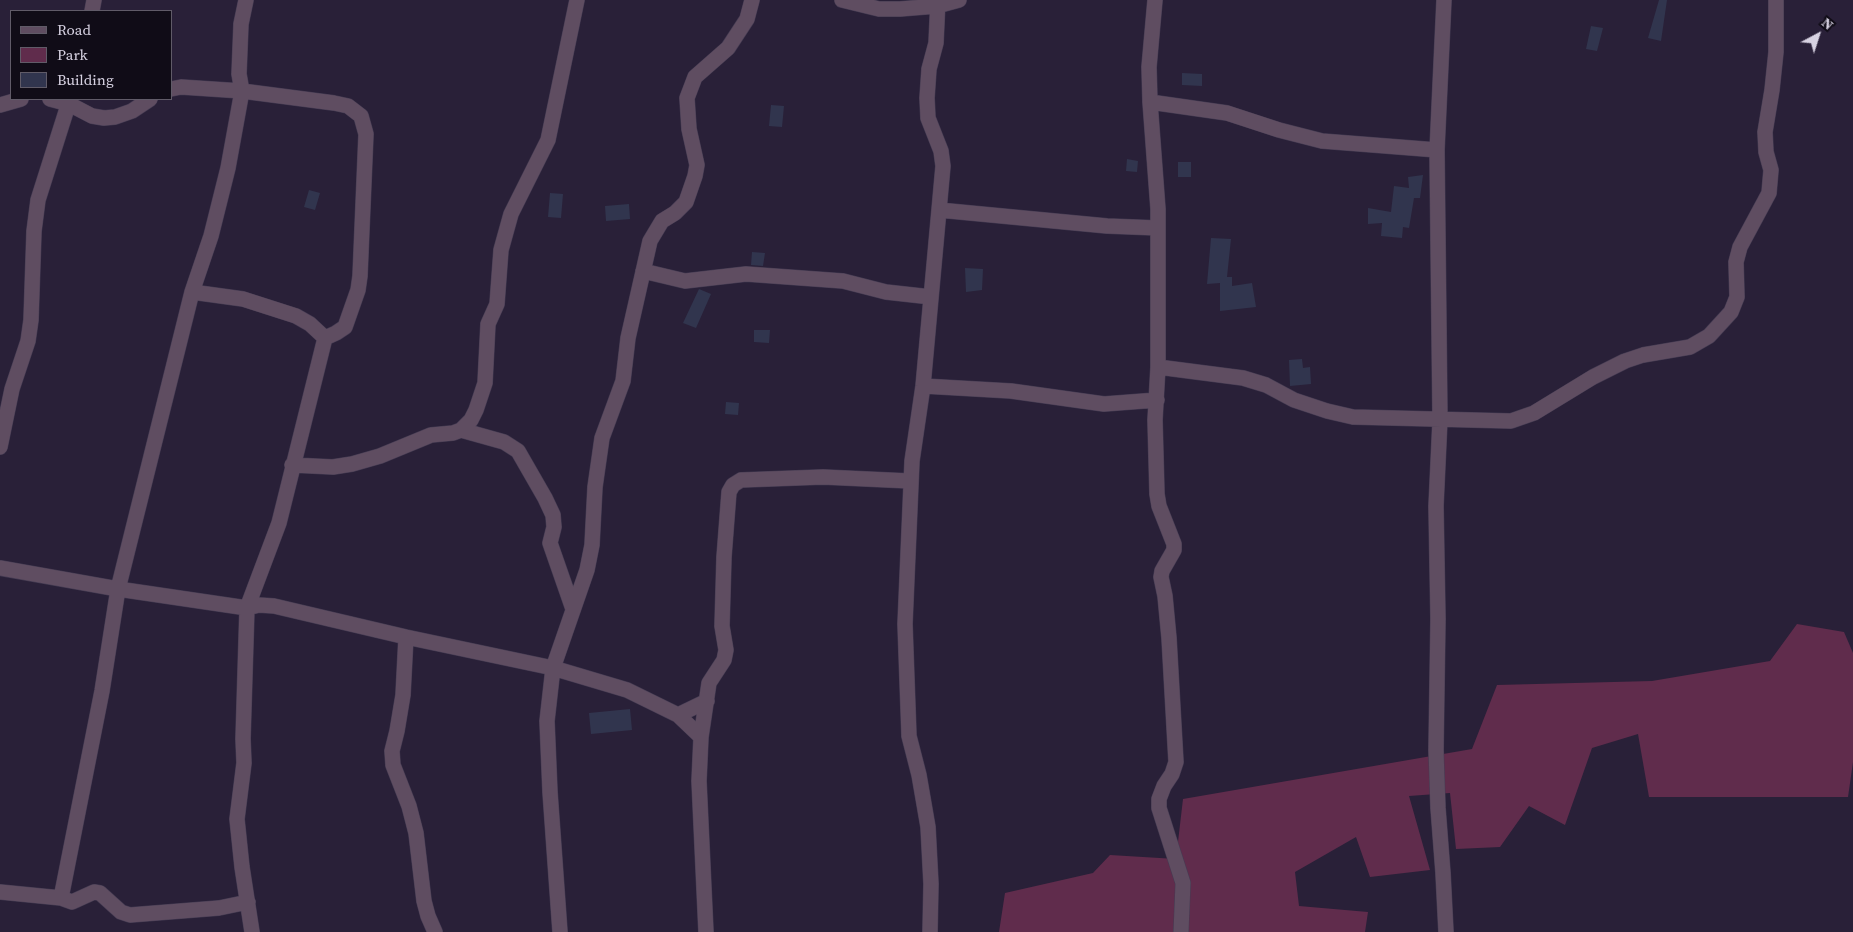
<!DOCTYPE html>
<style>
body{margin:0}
#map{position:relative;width:1853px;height:932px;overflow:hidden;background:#292038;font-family:"Source Serif 4",serif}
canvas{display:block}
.legend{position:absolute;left:10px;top:10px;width:162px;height:90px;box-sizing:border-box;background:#100c17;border:1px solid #605b68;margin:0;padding:6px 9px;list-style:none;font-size:15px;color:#d7d2e2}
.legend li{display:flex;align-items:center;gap:10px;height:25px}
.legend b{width:25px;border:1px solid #605b68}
.north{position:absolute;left:1793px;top:10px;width:50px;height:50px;-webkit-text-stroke:4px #100c17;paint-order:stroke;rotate:40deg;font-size:14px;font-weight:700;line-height:20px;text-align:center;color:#d7d2e2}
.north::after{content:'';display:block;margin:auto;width:18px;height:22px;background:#d7d2e2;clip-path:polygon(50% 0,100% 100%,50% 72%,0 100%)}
</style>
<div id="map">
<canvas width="1853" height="932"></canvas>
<ul class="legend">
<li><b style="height:6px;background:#5f4d61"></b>Road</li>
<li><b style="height:14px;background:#602c4c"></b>Park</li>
<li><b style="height:14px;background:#31354e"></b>Building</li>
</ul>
<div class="north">N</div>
</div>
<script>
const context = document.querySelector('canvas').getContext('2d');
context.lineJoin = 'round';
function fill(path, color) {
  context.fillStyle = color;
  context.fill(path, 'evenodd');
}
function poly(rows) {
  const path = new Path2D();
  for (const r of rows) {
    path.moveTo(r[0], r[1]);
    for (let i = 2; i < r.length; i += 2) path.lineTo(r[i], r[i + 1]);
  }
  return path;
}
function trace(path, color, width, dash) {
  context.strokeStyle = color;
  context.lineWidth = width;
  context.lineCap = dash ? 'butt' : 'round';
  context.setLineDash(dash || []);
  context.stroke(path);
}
const green = poly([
 [1797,624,1844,632,1853,653,1853,762,1848,797,1649,797,1638,734,1592,748,1565,825,1529,806,1500,847,1456,849,1450,793,1409,796,1430,870,1370,877,1356,837,1295,872,1299,906,1368,912,1365,932,999,932,1005,893,1093,873,1110,855,1176,859,1183,799,1472,749,1497,685,1652,681,1770,661]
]);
const building = poly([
 [1659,0,1667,0,1661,41,1648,38],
 [1591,26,1603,28,1597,51,1586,49],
 [1182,73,1202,74,1202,86,1182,85],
 [771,105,784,106,782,127,769,126],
 [1127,159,1138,161,1137,172,1126,171],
 [1178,162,1191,162,1191,177,1178,177],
 [1423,175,1420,198,1414,198,1409,228,1403,227,1402,238,1381,236,1382,223,1368,224,1368,208,1391,212,1394,186,1409,188,1408,177],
 [309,190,320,193,315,210,304,207],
 [550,193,563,194,561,218,548,217],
 [629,204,630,219,606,221,605,206],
 [1211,238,1231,239,1227,277,1232,277,1232,286,1252,283,1256,307,1220,311,1220,283,1207,284],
 [752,252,765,253,763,266,751,265],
 [965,268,983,269,982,290,966,292],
 [699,289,711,294,696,328,683,323],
 [754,330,770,330,769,343,754,342],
 [1302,359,1303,368,1310,367,1311,384,1290,386,1289,360],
 [726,402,739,403,738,415,725,414],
 [630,709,632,730,591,734,589,713]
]);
const street = poly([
 [842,0,879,9,900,9,937,6,959,0],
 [1155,0,1149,67,1150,102,1158,209,1158,367,1155,420,1157,494,1159,506,1174,544,1174,550,1162,571,1161,577,1165,596,1169,638,1176,762,1172,774,1164,786,1159,799,1159,808,1183,883,1181,932],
 [1444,0,1437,150,1440,420,1436,506,1438,619,1436,750,1438,808,1443,873,1446,932],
 [92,11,94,0],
 [171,89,181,87,242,91,334,103,348,106,361,116,366,134,360,276,358,290,345,327,336,333,325,338],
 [50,99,69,104,92,116,104,118,115,117,132,111,150,99],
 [1150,102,1227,113,1279,130,1322,141,1437,150],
 [0,105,21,99],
 [939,210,1107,226,1158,228],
 [643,271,685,281,746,274,843,281,886,292,931,297],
 [192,292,243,299,296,316,310,324,325,338],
 [1158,367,1243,378,1266,385,1294,400,1327,411,1353,417,1511,421,1534,413,1593,377,1625,361,1643,355,1690,347,1709,336,1731,312,1737,297,1736,262,1740,247,1769,193,1771,170,1766,152,1765,132,1772,90,1776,52,1776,0],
 [923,386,1011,391,1104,404,1157,400],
 [461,430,504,442,518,451,545,498,553,515,554,527,550,543,573,609],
 [0,447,12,389,28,341,31,320,34,231,38,200,70,99],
 [292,465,333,467,352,464,380,456,431,435,453,433,461,430,471,420,476,410,485,383,488,324,497,304,501,250,511,214,548,140,577,0],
 [0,568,118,589,247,608,259,605,274,606,406,637,553,668,627,690,678,715,701,737],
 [406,637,403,695,397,731,392,751,393,765,409,806,416,833,424,901,428,916,435,932],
 [678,715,707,701],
 [0,892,61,898,72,902,94,892,100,893,121,912,130,915,219,908,248,902],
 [61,898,102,691,118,589,192,292,211,236,228,168,242,91,239,74,241,24,246,0],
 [252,932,242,867,237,819,244,763,243,739,247,608,279,523,325,338],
 [560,932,550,792,547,721,553,668,587,570,592,545,595,487,602,438,623,381,628,338,650,241,662,221,675,213,686,202,695,176,697,165,689,129,687,98,695,77,728,48,747,19,752,0],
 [706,932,699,781,701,737,709,683,724,660,726,650,722,626,724,557,729,492,733,485,741,480,823,477,910,481],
 [930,932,931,884,928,827,919,775,909,736,905,624,912,461,923,386,943,166,941,151,928,118,927,98,929,69,936,43,938,0]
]);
fill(green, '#602c4c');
fill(building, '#31354e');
trace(street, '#453c53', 16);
trace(street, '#5f4d61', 15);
</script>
